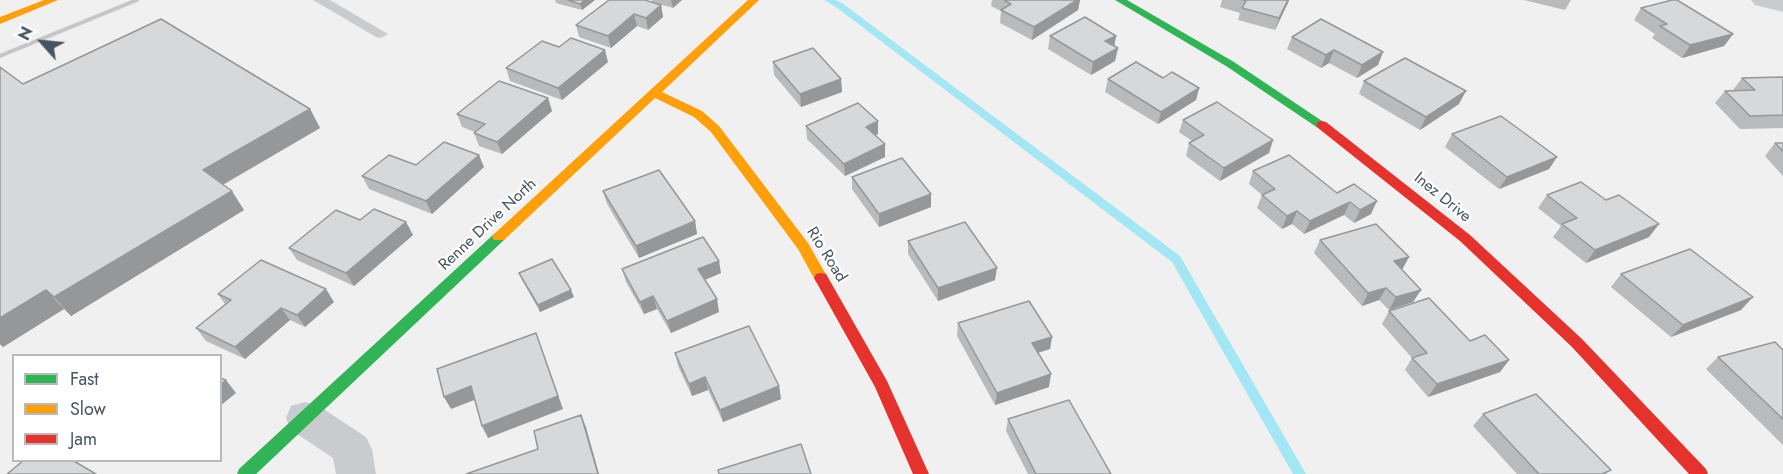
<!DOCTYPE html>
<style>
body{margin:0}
#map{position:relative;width:1783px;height:474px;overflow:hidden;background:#f1f0f0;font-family:Jost,sans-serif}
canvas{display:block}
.legend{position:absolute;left:12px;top:354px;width:210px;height:108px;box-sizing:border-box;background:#fff;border:2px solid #b5bbbf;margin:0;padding:8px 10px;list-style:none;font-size:18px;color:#45545f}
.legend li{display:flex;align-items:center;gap:12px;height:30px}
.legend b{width:30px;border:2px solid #b5bbbf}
.north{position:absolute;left:12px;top:12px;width:60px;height:60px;-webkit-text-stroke:4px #fff;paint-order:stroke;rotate:297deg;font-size:16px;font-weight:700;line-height:24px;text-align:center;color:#45545f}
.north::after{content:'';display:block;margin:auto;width:21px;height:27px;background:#45545f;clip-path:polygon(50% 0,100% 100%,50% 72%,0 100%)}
</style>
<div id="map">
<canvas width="1783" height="474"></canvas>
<ul class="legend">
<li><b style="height:8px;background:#30b455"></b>Fast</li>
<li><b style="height:8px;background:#ff9f0a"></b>Slow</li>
<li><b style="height:8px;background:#e5322d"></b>Jam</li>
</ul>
<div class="north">N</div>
</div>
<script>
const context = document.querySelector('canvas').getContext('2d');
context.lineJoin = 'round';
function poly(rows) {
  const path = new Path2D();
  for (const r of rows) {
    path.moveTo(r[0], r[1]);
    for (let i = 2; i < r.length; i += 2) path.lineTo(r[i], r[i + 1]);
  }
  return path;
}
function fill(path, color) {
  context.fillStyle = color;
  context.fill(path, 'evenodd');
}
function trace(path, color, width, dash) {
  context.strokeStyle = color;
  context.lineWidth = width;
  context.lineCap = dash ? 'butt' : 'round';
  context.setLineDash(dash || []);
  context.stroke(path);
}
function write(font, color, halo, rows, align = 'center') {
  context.font = font + ' Jost,sans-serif';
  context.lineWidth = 4.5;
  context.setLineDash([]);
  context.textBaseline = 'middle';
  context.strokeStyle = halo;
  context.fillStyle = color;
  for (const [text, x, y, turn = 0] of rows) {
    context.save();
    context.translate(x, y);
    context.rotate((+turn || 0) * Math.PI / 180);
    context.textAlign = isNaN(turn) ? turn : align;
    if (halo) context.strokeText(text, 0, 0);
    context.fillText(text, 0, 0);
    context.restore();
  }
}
const stream = poly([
 [824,0,835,0,842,3,1180,256,1306,474,1293,474,1172,262,836,7,824,0]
]);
const lane = poly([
 [313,0,330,0,388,34,381,38,376,37,313,0]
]);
const street = poly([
 [1751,0,1783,0,1783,12,1755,5,1751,0],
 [305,402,319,406,366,437,372,449,376,474,336,474,333,458,291,430,286,418,291,406,305,402]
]);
const fast = poly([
 [1115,0,1127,0,1234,62,1328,125,1322,129,1318,128,1226,66,1115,0],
 [499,232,504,234,506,237,504,240,256,474,237,474,239,469,494,234,499,232]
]);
const slow = poly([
 [44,0,58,0,0,24,0,17,44,0],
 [748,0,759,0,662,92,702,111,719,126,808,243,828,278,826,282,816,282,798,249,711,132,694,117,655,98,504,240,494,240,492,237,494,234,748,0]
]);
const jam = poly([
 [1322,121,1326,122,1470,235,1582,339,1706,469,1708,474,1689,474,1572,347,1460,241,1318,128,1316,125,1318,122,1322,121],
 [821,273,826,274,887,381,929,474,913,474,875,387,814,278,816,274,821,273]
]);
const rail = poly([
 [0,56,137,0]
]);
const wall = poly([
 [555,0,595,0,582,10,556,3],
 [652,0,682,0,673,8,652,2],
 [992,0,1080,0,1078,10,1032,40,1000,23,1001,11,991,6],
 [1222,0,1289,0,1275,30,1238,20,1240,13,1220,7],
 [1524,0,1571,0,1565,10],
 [661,5,663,17,648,30,637,26,611,48,579,37,576,25],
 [1641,8,1733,34,1724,46,1682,58,1652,38,1655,34,1634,20],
 [1050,36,1116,36,1114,46,1118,48,1115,61,1091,75,1048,49],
 [1292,37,1383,52,1378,65,1357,78,1329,63,1321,68,1287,49],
 [559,47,608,62,562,100,510,81,506,68],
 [773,62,841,79,842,92,801,107,774,75],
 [0,67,23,84,310,109,320,128,223,185,244,210,71,316,64,309,3,347,0,344],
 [1783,77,1783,128,1740,129,1715,103,1725,91,1733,90,1742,78],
 [1163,78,1199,88,1196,100,1158,124,1105,92,1108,79],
 [1364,81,1459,104,1420,130,1359,94],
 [548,98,552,111,502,154,479,146,474,133,475,132,462,127,457,114],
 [1183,120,1273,140,1269,153,1220,181,1186,156,1189,143,1192,141,1179,132],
 [806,126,878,134,875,135,885,144,885,157,845,176,807,139],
 [1452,134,1557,157,1549,169,1499,189,1445,147],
 [1775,143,1783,143,1783,176,1765,156],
 [416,165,484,167,432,214,369,189,362,176],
 [1253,171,1337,193,1371,214,1354,223,1344,215,1304,234,1292,224,1282,229,1257,208,1262,195,1249,184],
 [852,177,931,207,879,227,852,189],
 [603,191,695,221,697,234,639,258,607,204],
 [1547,195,1606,200,1659,224,1649,237,1586,263,1553,237,1561,226,1538,208],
 [360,220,406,222,413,235,354,286,297,260,289,248],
 [1320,240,1402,270,1421,290,1413,302,1389,310,1379,300,1362,306,1314,253],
 [908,241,995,280,938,301,908,254],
 [622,269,721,273,704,280,719,312,671,333,657,309,644,314,626,282],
 [519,273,574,297,540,312,522,280],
 [1621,274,1741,310,1671,337,1611,287],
 [218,294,334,302,305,327,290,320,245,359,206,341,196,328,225,304],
 [1389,311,1470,341,1509,360,1500,372,1428,397,1405,370,1412,358,1382,324],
 [958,323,1052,337,1050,349,1038,353,1049,387,995,405,957,336],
 [1783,350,1783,445,1706,369,1718,357],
 [675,353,779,386,781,399,723,422,708,390,692,396,678,366],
 [1483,414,1608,474,1517,474,1473,426],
 [1008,419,1111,474,1028,474,1006,431]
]);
const shadedWall = poly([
 [585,0,595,0,582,10,580,4],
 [671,0,682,0,673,8],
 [1077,0,1080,0,1078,10,1032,40,1034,27],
 [1288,0,1289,0,1288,3,1275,30,1279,18],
 [661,5,663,17,648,30,646,18],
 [634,14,637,26,611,48,608,36],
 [1733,34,1724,46,1682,58,1690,45],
 [1116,36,1114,48,1105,41],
 [1118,48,1115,61,1091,75,1093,62],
 [605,50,608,62,562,100,558,88],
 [1334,50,1329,63,1321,68,1326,55],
 [1383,52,1378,65,1357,78,1362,65],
 [841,79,842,92,801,107,800,94],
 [1199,88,1196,100,1158,124,1161,112],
 [1466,91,1459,104,1420,130,1426,117],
 [548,98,552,111,502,154,497,142],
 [310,109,320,128,215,189,203,170],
 [878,121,878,134,866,139,866,127],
 [1273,140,1269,153,1220,181,1224,168],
 [885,144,885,157,845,176,844,164],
 [479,155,484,167,432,214,426,201],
 [1557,157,1549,169,1499,189,1507,177],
 [232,191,244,210,71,316,54,297],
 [931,194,931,207,879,227,879,214],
 [1377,201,1371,214,1354,223,1360,210],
 [1350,202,1344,215,1304,234,1310,221],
 [1297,211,1292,224,1282,229,1287,216],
 [695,221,697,234,639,258,636,246],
 [406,222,413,235,354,286,346,273],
 [1659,224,1649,237,1586,263,1595,250],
 [1409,257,1402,270,1394,261],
 [719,261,721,273,700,282,698,269],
 [997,268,995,280,938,301,938,288],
 [1386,288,1379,300,1362,306,1368,293],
 [326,289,334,302,305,327,297,315],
 [46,290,64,309,3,347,0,344,0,318],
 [571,290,574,297,540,312,538,305],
 [1421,290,1413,302,1389,310,1396,297],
 [653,296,657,309,644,314,640,302],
 [1753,297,1741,310,1671,337,1683,325],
 [717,299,719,312,671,333,667,321],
 [281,308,290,320,245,359,235,347],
 [536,333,563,409,488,438,482,426],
 [1052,337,1050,349,1030,355,1032,343],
 [1509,360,1500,372,1428,397,1437,384],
 [1051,374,1049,387,995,405,997,393],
 [705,377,708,390,692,396,689,384],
 [226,380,236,393,220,406,220,385],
 [471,386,477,399,451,409,444,397],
 [779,386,781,399,723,422,720,410],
 [581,415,586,427,599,474,598,474]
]);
const building = poly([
 [568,0,585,0,580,4,568,0],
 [609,0,645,0,661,5,646,18,634,14,608,36,576,25,609,0],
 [1004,0,1077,0,1034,27,1001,10,1011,4,1004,0],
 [1243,0,1288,0,1279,18,1242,8,1246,1,1243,0],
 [1672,0,1677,0,1733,34,1690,45,1660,26,1667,24,1641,8,1672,0],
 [1085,17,1116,36,1105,41,1118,48,1093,62,1050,36,1085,17],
 [161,19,310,109,203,170,232,191,54,297,46,290,0,318,0,67,23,84,161,19],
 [1321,19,1383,52,1362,65,1334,50,1326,55,1292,37,1321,19],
 [571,38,605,50,558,88,506,68,542,41,559,47,571,38],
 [813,48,841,79,800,94,773,62,813,48],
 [1405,58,1466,91,1426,117,1364,81,1405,58],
 [1136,62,1163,78,1172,72,1199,88,1161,112,1108,79,1136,62],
 [1783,77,1783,115,1750,116,1725,91,1755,90,1742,78,1783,77],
 [499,81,548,98,497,142,474,133,485,124,457,114,499,81],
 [1217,102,1273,140,1224,168,1189,143,1204,135,1183,120,1217,102],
 [858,103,878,121,866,127,885,144,844,164,806,126,858,103],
 [1501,116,1557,157,1507,177,1452,134,1501,116],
 [444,142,479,155,426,201,362,176,389,155,416,165,444,142],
 [1775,143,1783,143,1783,151,1775,143],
 [1289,155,1337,193,1354,184,1377,201,1360,210,1350,202,1310,221,1297,211,1287,216,1262,195,1275,189,1253,171,1289,155],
 [902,158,931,194,879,214,852,177,902,158],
 [659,170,695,221,636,246,603,191,659,170],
 [1581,182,1606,200,1619,195,1659,224,1595,250,1562,224,1577,218,1547,195,1581,182],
 [374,209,406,222,346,273,289,248,336,210,360,220,374,209],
 [965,222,997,268,938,288,908,241,965,222],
 [1376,224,1409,257,1394,261,1421,290,1396,297,1386,288,1368,293,1320,240,1376,224],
 [703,237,719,261,698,269,717,299,667,321,653,296,640,302,622,269,703,237],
 [1690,249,1753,297,1683,325,1621,274,1690,249],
 [552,259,571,290,538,305,519,273,552,259],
 [261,260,326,289,297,315,281,308,235,347,196,328,231,300,218,294,261,260],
 [1429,298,1470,341,1485,335,1509,360,1437,384,1412,358,1427,353,1389,311,1429,298],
 [1029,301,1052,337,1032,343,1051,374,997,393,958,323,1029,301],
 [749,326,779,386,720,410,705,377,689,384,675,353,749,326],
 [536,333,558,396,482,426,471,386,444,397,437,369,536,333],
 [1775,342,1783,350,1783,419,1718,357,1775,342],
 [220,378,226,380,220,385,220,378],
 [1536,394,1611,470,1602,474,1539,474,1483,414,1536,394],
 [1069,400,1111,474,1036,474,1008,419,1069,400],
 [581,415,598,474,466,474,538,449,534,431,581,415],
 [801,444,811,474,719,474,718,470,801,444],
 [24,460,72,460,96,474,7,474,24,460]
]);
const streetNames = [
 ["Inez Drive",1442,198,39],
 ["Renne Drive North",488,225,-43],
 ["Rio Road",826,255,58]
];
fill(stream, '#a3e6f4');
fill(lane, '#c9cccf');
fill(street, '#c9cccf');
fill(fast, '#30b455');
fill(slow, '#ff9f0a');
fill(jam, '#e5322d');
trace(rail, '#c4c6c9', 4);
fill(wall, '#b9babb');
fill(shadedWall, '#969798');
fill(building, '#d7d8d9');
trace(building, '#969798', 1.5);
write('16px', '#45545f', '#fff', streetNames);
</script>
